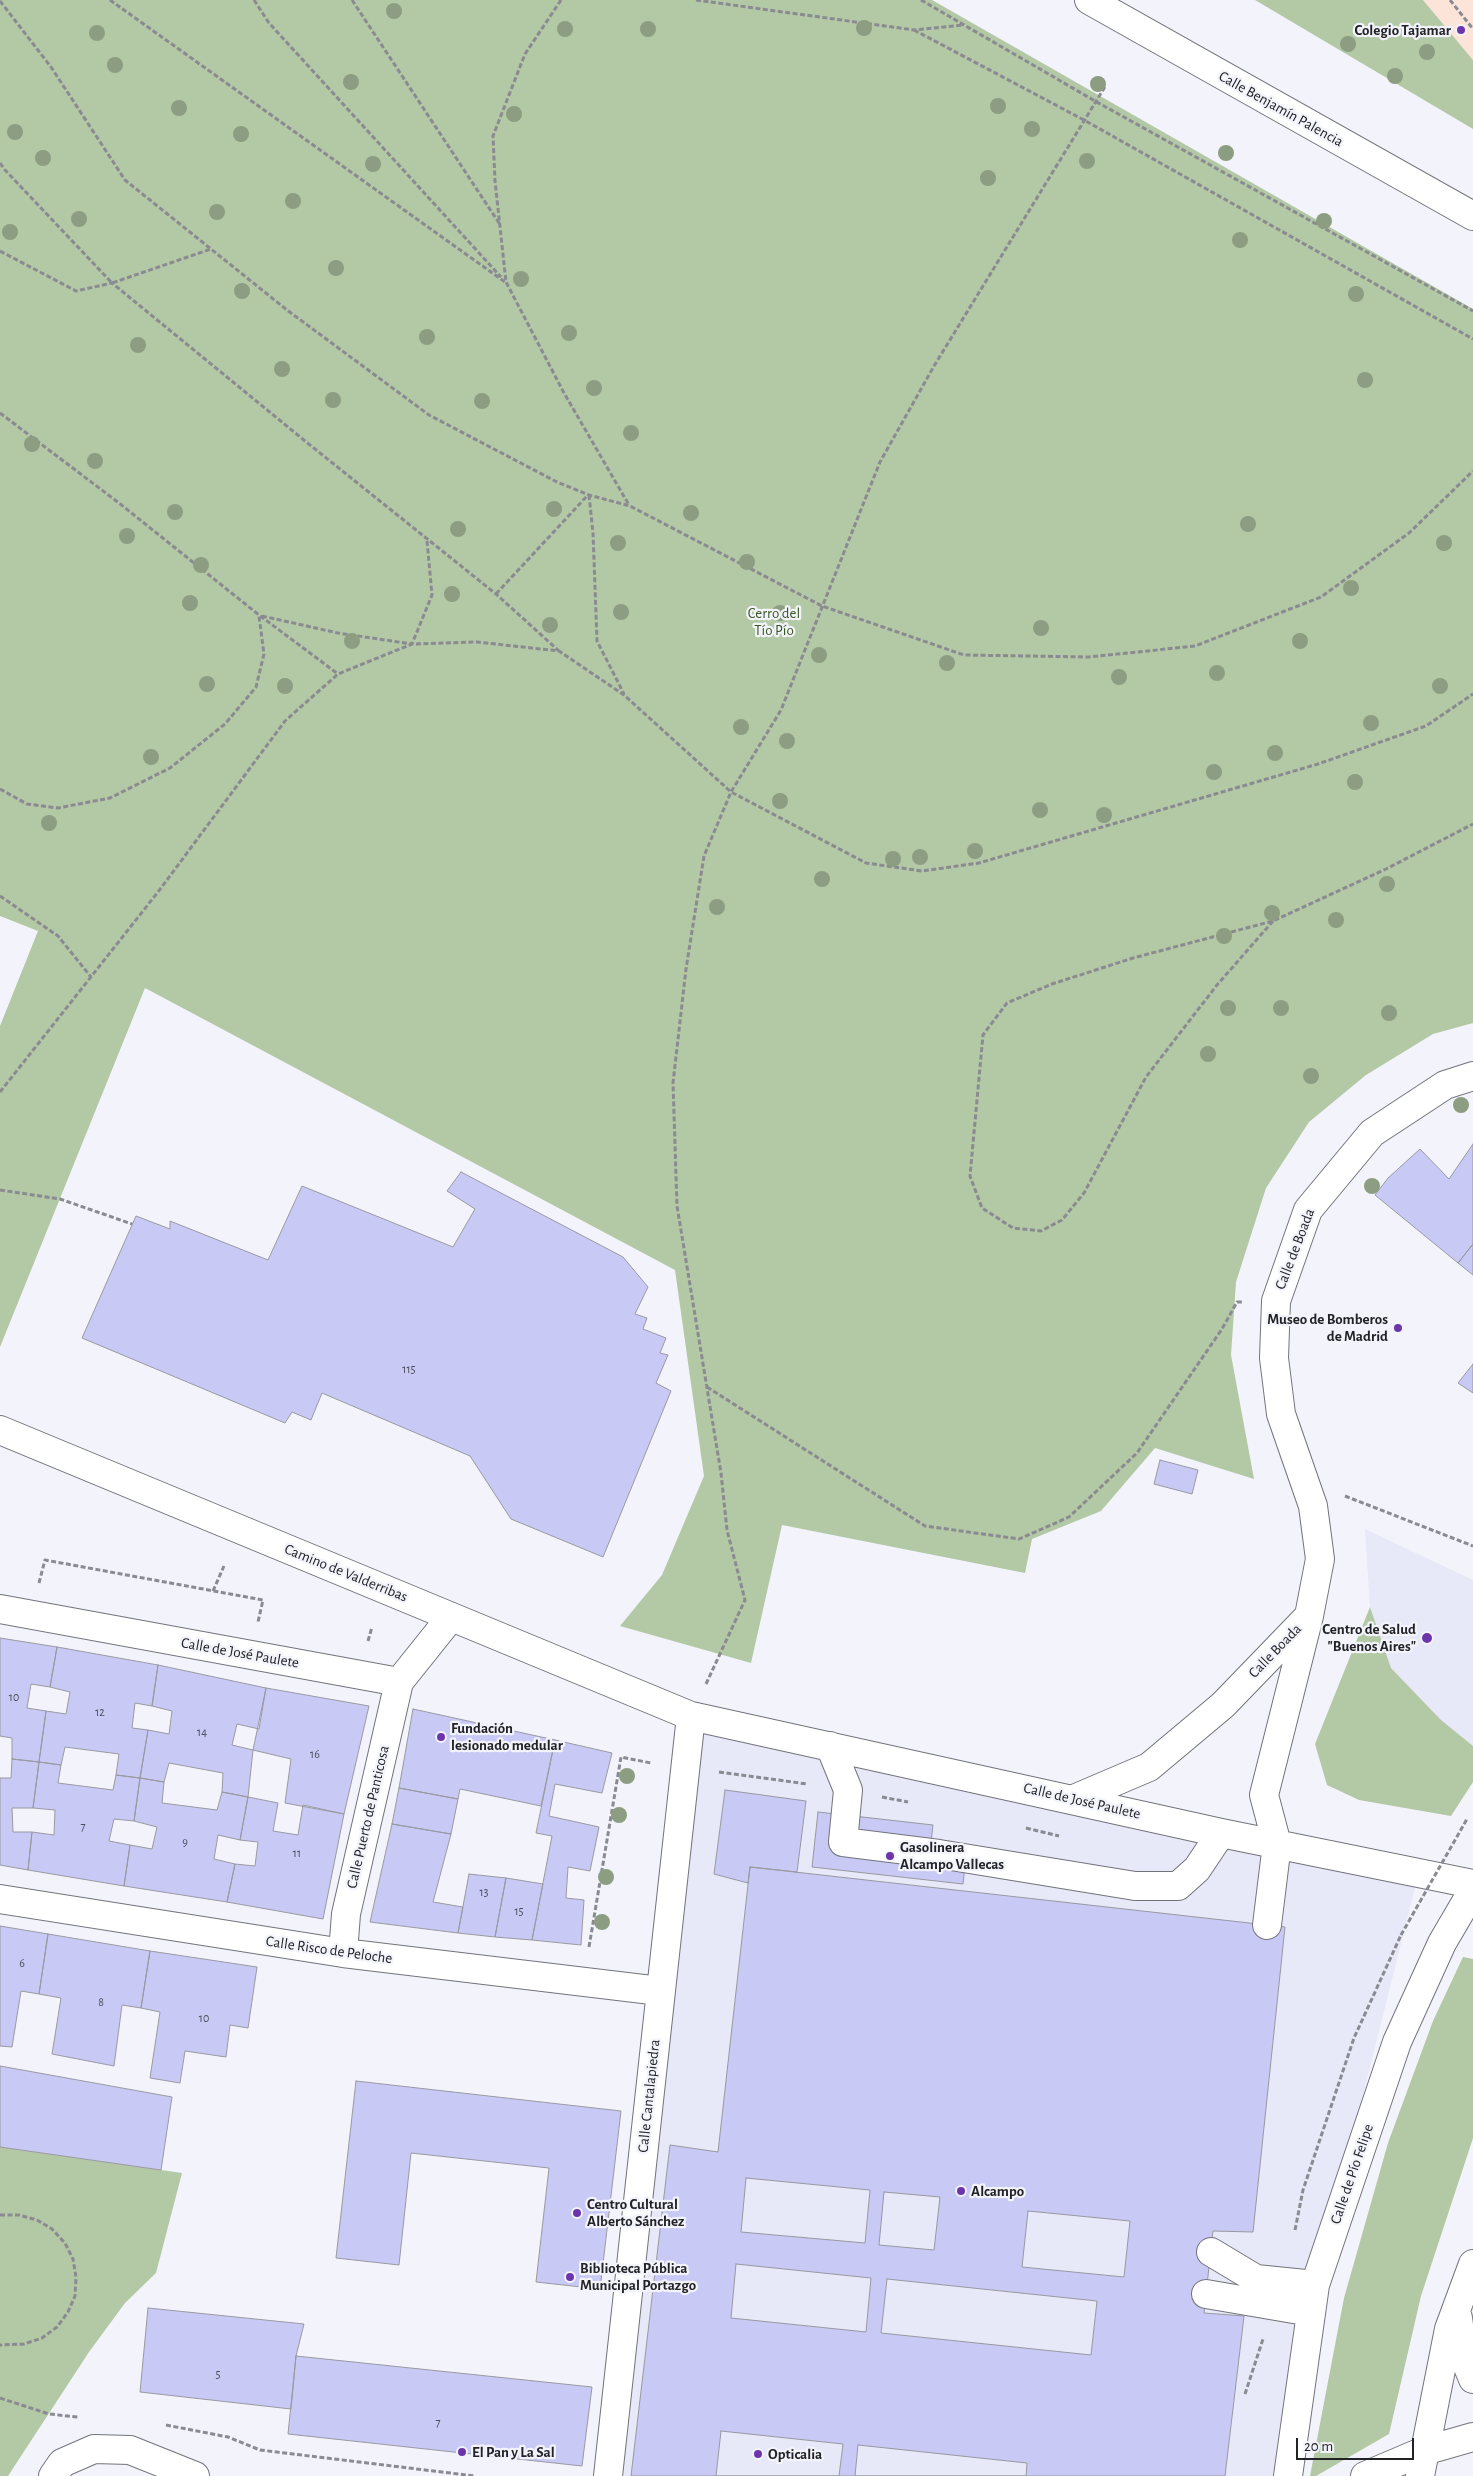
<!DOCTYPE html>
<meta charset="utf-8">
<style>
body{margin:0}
#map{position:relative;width:1473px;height:2476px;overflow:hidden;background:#f2f3fb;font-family:"Alegreya Sans",sans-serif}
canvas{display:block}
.scale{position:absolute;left:1296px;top:2438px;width:118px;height:22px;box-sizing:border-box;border:2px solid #222326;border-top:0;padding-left:6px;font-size:15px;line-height:18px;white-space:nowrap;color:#222326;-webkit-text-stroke:4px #f2f3fb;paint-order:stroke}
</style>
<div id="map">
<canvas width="1473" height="2476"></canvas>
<div class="scale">20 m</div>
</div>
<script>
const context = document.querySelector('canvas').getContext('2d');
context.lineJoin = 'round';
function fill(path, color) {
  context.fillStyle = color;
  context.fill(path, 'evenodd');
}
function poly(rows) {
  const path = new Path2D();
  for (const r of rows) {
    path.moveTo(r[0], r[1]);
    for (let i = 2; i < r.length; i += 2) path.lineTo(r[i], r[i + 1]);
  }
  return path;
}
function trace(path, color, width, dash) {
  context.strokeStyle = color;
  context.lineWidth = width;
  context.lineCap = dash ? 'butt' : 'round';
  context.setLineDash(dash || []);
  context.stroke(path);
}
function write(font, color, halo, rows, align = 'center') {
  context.font = font + ' "Alegreya Sans",sans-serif';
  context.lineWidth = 4.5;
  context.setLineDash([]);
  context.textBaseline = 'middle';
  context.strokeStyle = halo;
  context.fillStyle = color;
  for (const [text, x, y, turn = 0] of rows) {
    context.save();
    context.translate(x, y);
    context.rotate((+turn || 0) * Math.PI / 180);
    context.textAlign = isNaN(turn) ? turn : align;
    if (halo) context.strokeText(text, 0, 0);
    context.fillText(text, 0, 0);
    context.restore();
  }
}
const built = poly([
 [1365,1529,1473,1580,1473,1746,1441,1720,1391,1668,1370,1607],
 [691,1716,1419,1872,1315,2285,1288,2476,608,2476]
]);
const education = poly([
 [1423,0,1473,0,1473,60]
]);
const green = poly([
 [0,0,932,0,1473,309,1473,1023,1433,1034,1366,1075,1309,1122,1266,1188,1236,1282,1231,1355,1254,1479,1155,1448,1101,1511,1032,1539,1025,1573,782,1525,751,1663,620,1626,662,1575,704,1476,675,1270,145,988,0,1347,0,1026,38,931,0,916],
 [1255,0,1423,0,1473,60,1473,129],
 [1370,1607,1391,1668,1441,1720,1473,1746,1473,1782,1451,1816,1359,1800,1327,1785,1315,1744],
 [1463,1957,1473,1959,1473,2138,1421,2296,1389,2434,1316,2476,1310,2476,1344,2298,1388,2143,1433,2021],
 [0,2147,182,2173,156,2273,125,2303,89,2352,8,2476,0,2476]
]);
const building = poly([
 [1473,1144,1473,1244,1458,1263,1375,1195,1388,1178,1420,1149,1449,1179,1473,1144],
 [461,1172,623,1257,648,1287,635,1314,647,1318,643,1329,666,1338,660,1353,668,1355,656,1383,671,1391,603,1557,511,1519,470,1456,322,1393,311,1420,292,1412,285,1423,82,1338,136,1216,170,1229,170,1221,268,1260,302,1186,453,1247,475,1209,447,1191,461,1172],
 [1473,1244,1473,1275,1458,1263,1473,1244],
 [1473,1364,1473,1393,1458,1383,1473,1364],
 [1160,1460,1198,1470,1192,1494,1154,1484,1160,1460],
 [0,1638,57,1647,50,1687,31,1684,27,1708,46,1711,39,1762,12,1759,12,1738,0,1736,0,1638],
 [57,1647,158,1665,152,1706,135,1703,132,1728,148,1730,140,1778,116,1775,119,1754,65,1747,61,1765,39,1762,46,1711,66,1714,70,1692,50,1687,57,1647],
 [158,1665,266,1688,259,1729,237,1724,232,1745,253,1750,248,1797,222,1792,223,1773,169,1763,164,1782,140,1778,148,1730,169,1734,172,1711,152,1706,158,1665],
 [266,1688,369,1706,344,1814,285,1803,291,1759,253,1750,266,1688],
 [413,1709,555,1740,541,1806,460,1789,458,1799,399,1788,413,1709],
 [555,1740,612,1753,602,1793,555,1784,549,1816,599,1827,590,1871,568,1867,566,1898,584,1900,581,1945,532,1940,552,1836,536,1833,555,1740],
 [12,1759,39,1762,33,1808,12,1808,13,1832,32,1832,28,1870,0,1865,0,1778,11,1778,12,1759],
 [39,1762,61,1765,58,1783,113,1790,116,1775,140,1778,134,1821,114,1819,109,1841,130,1845,124,1886,28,1870,32,1832,54,1835,55,1810,33,1808,39,1762],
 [140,1778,164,1782,162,1803,217,1810,222,1792,248,1797,240,1840,218,1835,214,1859,235,1864,227,1902,124,1886,130,1845,152,1849,157,1827,134,1821,140,1778],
 [399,1788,458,1799,451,1834,392,1824,399,1788],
 [725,1790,806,1801,797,1872,750,1867,748,1883,714,1874,725,1790],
 [248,1797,278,1803,273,1831,298,1835,303,1805,344,1814,323,1919,227,1902,235,1864,255,1866,258,1842,240,1840,248,1797],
 [818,1812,933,1825,931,1842,967,1846,963,1884,812,1867,818,1812],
 [392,1824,451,1834,433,1902,463,1907,458,1933,370,1922,392,1824],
 [750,1867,1285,1927,1253,2232,1213,2231,1206,2294,1204,2313,1244,2316,1225,2476,631,2476,670,2145,718,2152,750,1867],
 [469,1874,506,1878,495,1937,458,1933,469,1874],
 [506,1878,543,1884,532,1940,495,1937,506,1878],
 [0,1926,48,1934,39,1994,21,1991,12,2047,0,2046,0,1926],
 [48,1934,150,1951,141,2008,122,2005,114,2066,52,2054,61,1998,39,1994,48,1934],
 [150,1951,257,1967,248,2028,230,2025,226,2057,185,2051,180,2083,150,2078,160,2012,141,2008,150,1951],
 [0,2066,172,2097,161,2170,0,2147,0,2066],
 [356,2081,621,2111,600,2289,536,2282,549,2168,411,2153,399,2265,336,2258,356,2081],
 [746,2178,870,2190,865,2243,741,2232,746,2178],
 [884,2192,940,2197,934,2250,879,2245,884,2192],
 [1028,2211,1130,2221,1124,2277,1022,2267,1028,2211],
 [736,2264,871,2278,866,2332,731,2318,736,2264],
 [887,2279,1097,2301,1091,2355,881,2333,887,2279],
 [148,2308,304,2324,296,2356,291,2409,140,2392,148,2308],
 [296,2356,592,2387,582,2466,288,2434,296,2356],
 [721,2431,843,2444,839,2476,716,2476,721,2431],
 [858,2445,1027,2463,1026,2476,855,2476,858,2445]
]);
const path = poly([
 [110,0,505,282],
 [254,0,269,23,501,277],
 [352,0,499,223],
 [561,0,525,54,493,136,495,181,506,282,564,393,629,505],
 [696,0,914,30,963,25],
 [921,0,1095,101,1473,311],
 [1450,0,1473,29],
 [0,1,51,67,125,180,287,310,429,415,557,482,589,495,630,506,822,606,964,655,1089,657,1195,646,1321,597,1409,533,1473,471],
 [914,30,1084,120,1473,339],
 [0,163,5,170,112,283,211,249],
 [0,251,76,291,112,283,305,441,496,594,559,651],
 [0,413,119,503,259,615,338,674],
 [589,495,593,533,597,641,624,694],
 [496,594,588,495],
 [262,616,338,633,412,644,432,595,427,541],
 [0,789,27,804,58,808,110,798,170,768,225,724,256,687,264,654,259,616],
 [0,896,58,936,91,977],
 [1273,921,1217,985,1146,1077,1084,1193,1062,1220,1041,1231,1013,1228,982,1208,970,1176,983,1035,1007,1003,1052,984,1133,958,1273,921,1386,869,1473,824],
 [0,1092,158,892,285,721,338,674,412,644,477,642,559,651,624,695,731,792,866,863,922,871,979,863,1318,764,1426,726,1473,694],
 [0,1190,60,1199,132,1224],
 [707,1387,925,1526,1019,1539,1069,1517,1137,1453,1222,1329,1237,1302,1242,1302],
 [1345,1496,1473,1546],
 [39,1583,45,1560,263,1600,258,1622],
 [213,1591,224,1566],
 [368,1641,372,1627],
 [706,1684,745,1600,727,1530,721,1473,677,1206,673,1083,686,969,704,856,731,792,781,710,880,462,934,366,1106,85],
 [719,1772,807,1784],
 [882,1797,908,1802],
 [1026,1828,1059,1836],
 [589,1947,621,1757,651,1763],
 [0,2215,19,2215,37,2220,52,2229,65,2243,73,2259,76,2277,75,2296,68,2312,57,2327,42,2338,24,2344,0,2345],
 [1295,2230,1303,2190,1354,2038,1401,1935],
 [1245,2394,1263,2339],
 [0,2398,49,2414,78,2417],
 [166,2425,228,2437,260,2450,475,2476]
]);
const minor = poly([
 [1089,0,1473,216],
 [0,1430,691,1716,1221,1833,1473,1884],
 [0,1609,399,1682],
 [830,1746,848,1790,843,1842,939,1854,1135,1886,1178,1886,1197,1869,1221,1833],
 [1074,1799,1149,1767,1223,1705,1308,1617],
 [0,1899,343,1953,660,1991],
 [1267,1925,1277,1844,1264,1795,1309,1616,1320,1559,1313,1506,1281,1414,1274,1358,1276,1301,1308,1210,1372,1133,1445,1085,1473,1076],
 [343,1953,346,1914,399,1682,451,1617],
 [1211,2252,1256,2279,1315,2285],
 [1206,2294,1311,2312],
 [1458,2318,1463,2355,1473,2379],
 [53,2476,62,2463,94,2449,130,2450,195,2476],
 [608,2476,691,1716],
 [1288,2476,1315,2285,1397,2042,1442,1943,1473,1890],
 [1365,2476,1424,2451,1473,2437],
 [1420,2476,1449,2329,1473,2264]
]);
const pathBridge = poly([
 [1401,1935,1467,1819]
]);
const trees = [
 [394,11],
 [864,28],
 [565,29],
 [648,29],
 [97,33],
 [1348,44],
 [1427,52],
 [115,65],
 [1395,76],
 [351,82],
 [1098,84],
 [998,106],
 [179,108],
 [514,114],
 [1032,129],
 [15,132],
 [241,134],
 [1226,153],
 [43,158],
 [1087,161],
 [373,164],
 [988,178],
 [293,201],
 [217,212],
 [79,219],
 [1324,221],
 [10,232],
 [1240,240],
 [336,268],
 [521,279],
 [242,291],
 [1356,294],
 [569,333],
 [427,337],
 [138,345],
 [282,369],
 [1365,380],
 [594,388],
 [333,400],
 [482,401],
 [631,433],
 [32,444],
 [95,461],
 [554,509],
 [175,512],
 [691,513],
 [1248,524],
 [458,529],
 [127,536],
 [618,543],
 [1444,543],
 [747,562],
 [201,565],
 [1351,588],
 [452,594],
 [190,603],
 [621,612],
 [780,613],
 [550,625],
 [1041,628],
 [352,641],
 [1300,641],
 [819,655],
 [947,663],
 [1217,673],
 [1119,677],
 [207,684],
 [285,686],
 [1440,686],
 [1371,723],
 [741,727],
 [787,741],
 [1275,753],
 [151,757],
 [1214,772],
 [1355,782],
 [780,801],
 [1040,810],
 [1104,815],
 [49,823],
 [975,851],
 [920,857],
 [893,859],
 [822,879],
 [1387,884],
 [717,907],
 [1272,913],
 [1336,920],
 [1224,936],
 [1228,1008],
 [1281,1008],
 [1389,1013],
 [1208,1054],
 [1311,1076],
 [1461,1105],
 [1372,1186],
 [627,1776],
 [619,1815],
 [606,1877],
 [602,1922]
];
const markers = [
 [1461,30,5,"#6c35ac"],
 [1398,1328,5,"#6c35ac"],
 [1427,1638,6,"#6c35ac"],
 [441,1737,5,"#6c35ac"],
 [890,1856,5,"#6c35ac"],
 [961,2191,5,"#6c35ac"],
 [577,2213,5,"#6c35ac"],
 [570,2277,5,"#6c35ac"],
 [462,2452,5,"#6c35ac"],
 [758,2454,5,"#6c35ac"]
];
const numberNames = [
 ["115",409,1369],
 ["10",14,1697],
 ["12",100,1712],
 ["14",202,1732],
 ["16",315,1754],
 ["7",83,1826],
 ["9",185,1842],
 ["11",297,1853],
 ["13",484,1892],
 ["15",519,1911],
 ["6",22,1963],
 ["8",101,2002],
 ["10",204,2018],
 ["5",218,2374],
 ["7",438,2422]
];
const poiNames = [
 ["Colegio Tajamar",1451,30,"right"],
 ["Museo de Bomberos",1388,1319,"right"],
 ["de Madrid",1388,1336,"right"],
 ["Centro de Salud",1416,1629,"right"],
 ["\"Buenos Aires\"",1416,1646,"right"],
 ["Fundación",451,1728],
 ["lesionado medular",451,1745],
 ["Gasolinera",900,1847],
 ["Alcampo Vallecas",900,1864],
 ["Alcampo",971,2191],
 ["Centro Cultural",587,2204],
 ["Alberto Sánchez",587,2221],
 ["Biblioteca Pública",580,2268],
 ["Municipal Portazgo",580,2285],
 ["El Pan y La Sal",472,2452],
 ["Opticalia",768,2454]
];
const streetNames = [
 ["Calle Benjamín Palencia",1281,109,29],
 ["Calle de Boada",1295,1249,-69],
 ["Camino de Valderribas",346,1573,22],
 ["Calle Boada",1275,1651,-46],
 ["Calle de José Paulete",240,1653,10],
 ["Calle de José Paulete",1082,1801,13],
 ["Calle Puerto de Panticosa",368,1817,-77],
 ["Calle Risco de Peloche",329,1950,8],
 ["Calle Cantalapiedra",649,2096,-84],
 ["Calle de Pío Felipe",1352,2174,-71]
];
const parkNames = [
 ["Cerro del",774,613],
 ["Tío Pío",774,630]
];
fill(built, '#e7e8f8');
fill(education, '#fce4d9');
fill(green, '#b3c8a5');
fill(building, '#c8c9f5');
trace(building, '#9999a1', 1);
trace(minor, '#73747b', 30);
trace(path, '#8a8b91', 3, [5, 2.5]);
trace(minor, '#fff', 28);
trace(pathBridge, '#8a8b91', 3, [5, 2.5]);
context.fillStyle = '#8c9d82';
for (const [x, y] of trees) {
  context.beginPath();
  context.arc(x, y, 8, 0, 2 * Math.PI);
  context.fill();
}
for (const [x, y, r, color] of markers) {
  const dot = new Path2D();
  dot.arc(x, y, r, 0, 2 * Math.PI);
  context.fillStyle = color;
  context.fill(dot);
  trace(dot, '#f2f3fb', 2);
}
write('12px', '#4c4c5a', null, numberNames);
write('bold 15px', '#222326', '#f2f3fb', poiNames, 'left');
write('15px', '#222326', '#f2f3fb', streetNames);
write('15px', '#39571f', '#f2f3fb', parkNames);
</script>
